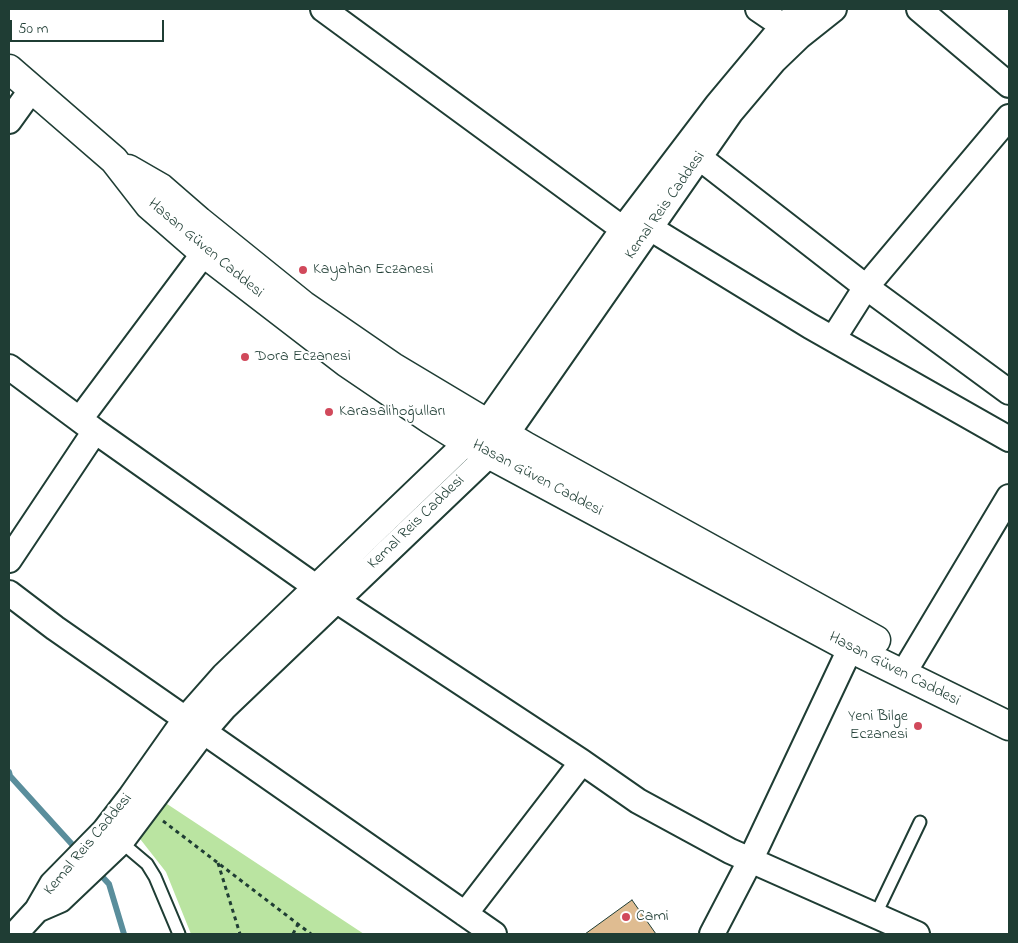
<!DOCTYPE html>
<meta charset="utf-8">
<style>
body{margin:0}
#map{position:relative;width:1018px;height:943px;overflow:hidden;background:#fff;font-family:"Indie Flower",sans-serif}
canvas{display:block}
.frame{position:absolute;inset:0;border:10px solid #1f3d34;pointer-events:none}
.scale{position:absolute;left:10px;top:20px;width:154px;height:22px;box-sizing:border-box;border:2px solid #1f3d34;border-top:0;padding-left:6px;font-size:15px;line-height:18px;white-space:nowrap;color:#1f3d34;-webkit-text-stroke:4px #fff;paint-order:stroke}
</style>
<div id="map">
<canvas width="1018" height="943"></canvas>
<div class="frame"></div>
<div class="scale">50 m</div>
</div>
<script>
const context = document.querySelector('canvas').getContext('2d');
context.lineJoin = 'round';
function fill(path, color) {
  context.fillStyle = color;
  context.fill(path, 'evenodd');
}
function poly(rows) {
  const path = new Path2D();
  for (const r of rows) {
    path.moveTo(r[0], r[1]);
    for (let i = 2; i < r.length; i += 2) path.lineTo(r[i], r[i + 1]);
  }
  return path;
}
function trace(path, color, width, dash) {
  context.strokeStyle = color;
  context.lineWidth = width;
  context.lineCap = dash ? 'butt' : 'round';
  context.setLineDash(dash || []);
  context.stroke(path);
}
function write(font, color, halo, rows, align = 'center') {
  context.font = font + ' "Indie Flower",sans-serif';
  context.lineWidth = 4;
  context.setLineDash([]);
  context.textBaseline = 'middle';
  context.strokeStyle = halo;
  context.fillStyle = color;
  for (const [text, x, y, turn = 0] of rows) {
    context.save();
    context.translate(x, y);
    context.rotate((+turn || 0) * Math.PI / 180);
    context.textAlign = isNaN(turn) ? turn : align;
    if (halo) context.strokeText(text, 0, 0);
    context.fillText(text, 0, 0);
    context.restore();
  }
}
const green = poly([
 [161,800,364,934,191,934,166,872,137,835]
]);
const shadow = poly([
 [632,902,655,934,587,934]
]);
const stream = poly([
 [9,772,10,776,79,852],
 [96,870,109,884,124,934]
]);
const building = poly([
 [632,900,656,934,585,934,632,900]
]);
const path = poly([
 [163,821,311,934],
 [218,863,240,934],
 [293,934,298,924]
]);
const service = poly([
 [121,842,147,864,155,877,179,934],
 [875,916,920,822]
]);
const minor = poly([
 [323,9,623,229],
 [758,9,783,26],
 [919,9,1009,85],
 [9,121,32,89],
 [700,158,866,287,1009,392],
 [650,228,810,326,1009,439],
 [833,339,866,287,1009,117],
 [9,367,95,431,316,587,582,762,638,801,730,851,917,934],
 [80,419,204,253],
 [9,560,95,431],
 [9,593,55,628,494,934],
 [903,674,1009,497],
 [37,910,60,900,121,842,205,730,225,707,490,454,506,435,731,112,774,61,800,36,834,9],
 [465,914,582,762],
 [15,934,37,910,52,884,104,831,131,796,186,718,224,675,486,424,628,222,717,105,783,26,802,9],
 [712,934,750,861,858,632]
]);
const tertiary = poly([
 [9,69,114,160,149,205,204,253,347,363,431,420,466,442,850,648,1009,726],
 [128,169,161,188,199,221,303,305,393,367,525,446,876,640]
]);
const markers = [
 [303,270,5,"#d1495b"],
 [245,357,5,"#d1495b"],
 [329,412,5,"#d1495b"],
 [918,726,5,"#d1495b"],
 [626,917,5,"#d1495b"]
];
const streetNames = [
 ["Kemal Reis Caddesi",666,206,-55],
 ["Hasan Güven Caddesi",205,249,40],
 ["Hasan Güven Caddesi",537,479,28],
 ["Kemal Reis Caddesi",417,523,-44],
 ["Hasan Güven Caddesi",894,670,27],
 ["Kemal Reis Caddesi",89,845,-50]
];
const poiNames = [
 ["Kayahan Eczanesi",313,270],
 ["Dora Eczanesi",255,357],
 ["Karasalihoğulları",339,412],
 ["Yeni Bilge",908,717,"right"],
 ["Eczanesi",908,735,"right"],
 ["Cami",636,917]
];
fill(green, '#bae4a1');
fill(shadow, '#0003');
trace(stream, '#5a8e9c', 6);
fill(building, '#dfbc91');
trace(building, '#1f3d34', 1);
trace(service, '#1f3d34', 15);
trace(minor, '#1f3d34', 28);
trace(tertiary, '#1f3d34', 31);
trace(path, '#1f3d34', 3, [4, 4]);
trace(service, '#fff', 11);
trace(minor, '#fff', 24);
trace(tertiary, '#fff', 28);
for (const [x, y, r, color] of markers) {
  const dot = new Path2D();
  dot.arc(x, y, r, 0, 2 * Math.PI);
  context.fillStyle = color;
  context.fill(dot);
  trace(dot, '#fff', 2);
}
write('16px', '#1f3d34', '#fff', streetNames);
write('16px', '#1f3d34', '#fff', poiNames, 'left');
</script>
